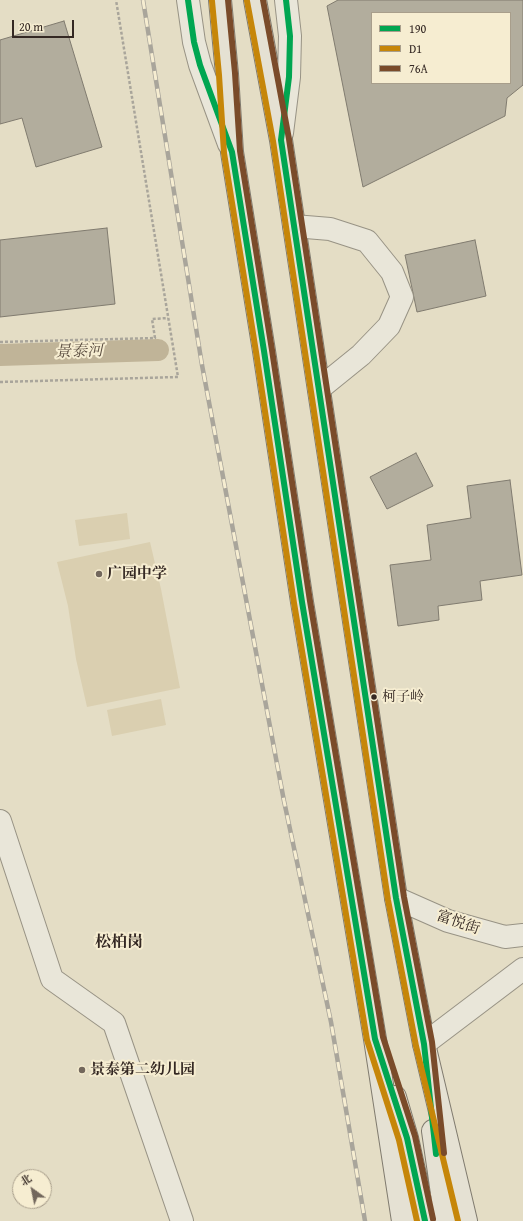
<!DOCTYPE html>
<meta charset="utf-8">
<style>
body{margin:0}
#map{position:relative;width:523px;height:1221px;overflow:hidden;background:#e4ddc5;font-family:"Gentium Book Plus","Noto Serif SC",serif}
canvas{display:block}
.legend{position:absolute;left:371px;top:12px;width:140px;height:72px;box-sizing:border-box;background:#f6edd1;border:1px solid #a89e8b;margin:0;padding:5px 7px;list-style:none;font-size:12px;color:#342823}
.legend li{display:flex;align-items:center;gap:8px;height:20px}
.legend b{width:20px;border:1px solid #a89e8b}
.north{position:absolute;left:12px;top:1169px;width:40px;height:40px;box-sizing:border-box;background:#f6edd1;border:1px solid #a89e8b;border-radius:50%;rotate:327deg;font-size:11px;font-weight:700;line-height:16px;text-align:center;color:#342823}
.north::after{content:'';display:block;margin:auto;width:14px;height:18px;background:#72675c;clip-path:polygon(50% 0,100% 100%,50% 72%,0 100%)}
.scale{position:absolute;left:12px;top:20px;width:62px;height:18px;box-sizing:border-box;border:2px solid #342823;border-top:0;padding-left:5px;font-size:12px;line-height:14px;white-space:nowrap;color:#342823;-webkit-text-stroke:3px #f6edd1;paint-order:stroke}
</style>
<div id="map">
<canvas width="523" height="1221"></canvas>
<ul class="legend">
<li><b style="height:5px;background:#00a651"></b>190</li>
<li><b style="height:5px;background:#c68609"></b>D1</li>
<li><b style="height:5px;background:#7a4b2a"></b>76A</li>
</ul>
<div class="north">北</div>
<div class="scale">20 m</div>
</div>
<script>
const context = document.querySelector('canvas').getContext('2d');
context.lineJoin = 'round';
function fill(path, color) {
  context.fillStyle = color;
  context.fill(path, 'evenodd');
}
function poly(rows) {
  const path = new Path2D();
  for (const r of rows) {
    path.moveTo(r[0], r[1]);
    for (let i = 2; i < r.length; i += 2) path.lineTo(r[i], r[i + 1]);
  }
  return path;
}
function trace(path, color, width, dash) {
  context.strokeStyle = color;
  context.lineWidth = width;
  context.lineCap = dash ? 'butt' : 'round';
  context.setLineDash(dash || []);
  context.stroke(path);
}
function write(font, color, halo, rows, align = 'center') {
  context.font = font + ' "Gentium Book Plus","Noto Serif SC",serif';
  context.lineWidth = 4;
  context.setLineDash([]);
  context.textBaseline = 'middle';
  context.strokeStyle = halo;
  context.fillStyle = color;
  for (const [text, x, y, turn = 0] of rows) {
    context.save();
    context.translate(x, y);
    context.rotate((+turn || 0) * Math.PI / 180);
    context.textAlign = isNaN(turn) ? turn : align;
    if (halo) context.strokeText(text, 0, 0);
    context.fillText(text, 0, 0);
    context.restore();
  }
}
const green = poly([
 [127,513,130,539,79,546,75,520],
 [150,542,161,589,180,688,87,707,76,659,68,606,57,562],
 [161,699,166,725,112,736,107,710]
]);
const canal = poly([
 [0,355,158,350]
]);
const building = poly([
 [338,0,523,0,523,85,507,98,505,116,363,187,327,6,338,0],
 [372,13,510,13,510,83,372,83,372,13],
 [64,21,102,147,36,167,22,118,0,124,0,40,64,21],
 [107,228,115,304,0,317,0,240,107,228],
 [475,240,486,296,417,312,405,255,475,240],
 [416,453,433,486,387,509,370,477,416,453],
 [510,480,522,575,480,581,482,600,438,606,439,620,398,626,390,565,431,560,427,525,471,518,467,486,510,480]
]);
const path = poly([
 [0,342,155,338,152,319,168,318],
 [0,382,178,377,116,0]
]);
const minor = poly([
 [188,0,194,42,200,65,229,144],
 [282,133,289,77,290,36,286,0],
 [294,226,330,229,367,241,392,272,402,297,389,326,361,355,319,389],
 [0,821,52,979,114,1023,182,1221],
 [396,898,448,921,505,937,523,935],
 [424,1044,523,969]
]);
const highway = poly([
 [220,0,227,74,232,152,264,351,302,602,375,1039,403,1221],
 [255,0,281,140,396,898,424,1044,466,1221],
 [395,1097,407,1138,425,1221],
 [433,1131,446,1221]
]);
const rail = poly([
 [143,0,202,365,284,801,331,1022,365,1221]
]);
const bus1 = poly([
 [188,0,194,42,200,65,232,152,264,351,302,602,375,1039,407,1138,425,1221],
 [286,0,290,36,289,77,281,140,396,898,424,1044,436,1154]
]);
const bus2 = poly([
 [212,1,219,75,224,153,256,352,294,603,367,1040,399,1140,417,1221],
 [247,1,273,141,388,900,416,1046,458,1221]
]);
const bus3 = poly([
 [228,0,235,73,240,151,272,350,310,601,383,1037,415,1136,433,1219],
 [263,0,289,139,404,897,432,1042,444,1153]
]);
const markers = [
 [99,574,4,"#72675c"],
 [374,697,3.5,"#342823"],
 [82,1070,4,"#72675c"]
];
const busNames = [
 ["柯子岭",382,697]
];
const poiNames = [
 ["广园中学",107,574],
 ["景泰第二幼儿园",90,1070]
];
const streetNames = [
 ["富悦街",458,923,19]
];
const waterNames = [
 ["景泰河",79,352,-2]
];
const neighbourhoodNames = [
 ["松柏岗",119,943]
];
fill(green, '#dacfb0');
trace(canal, '#c0b498', 22);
fill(building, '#b2ad9d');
trace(building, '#807b6f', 1);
trace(minor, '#989385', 24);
trace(highway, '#807b6f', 24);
trace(path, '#a9a59b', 2.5, [3, 2]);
trace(minor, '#e9e6d9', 22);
trace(highway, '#e5e1d3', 22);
trace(rail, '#a9a59b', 4.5);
trace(rail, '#f6edd1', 3, [9]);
trace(bus1, '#00a651', 6);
trace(bus2, '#c68609', 6);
trace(bus3, '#7a4b2a', 6);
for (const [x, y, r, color] of markers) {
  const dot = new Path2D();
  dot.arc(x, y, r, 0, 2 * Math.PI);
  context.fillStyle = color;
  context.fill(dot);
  trace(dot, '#f6edd1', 1.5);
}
write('14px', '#342823', '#f6edd1', busNames, 'left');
write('bold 15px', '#342823', '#f6edd1', poiNames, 'left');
write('15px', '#342823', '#f6edd1', streetNames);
write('italic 16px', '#5a4d40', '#f6edd1', waterNames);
write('bold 16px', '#342823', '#f6edd1', neighbourhoodNames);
</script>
